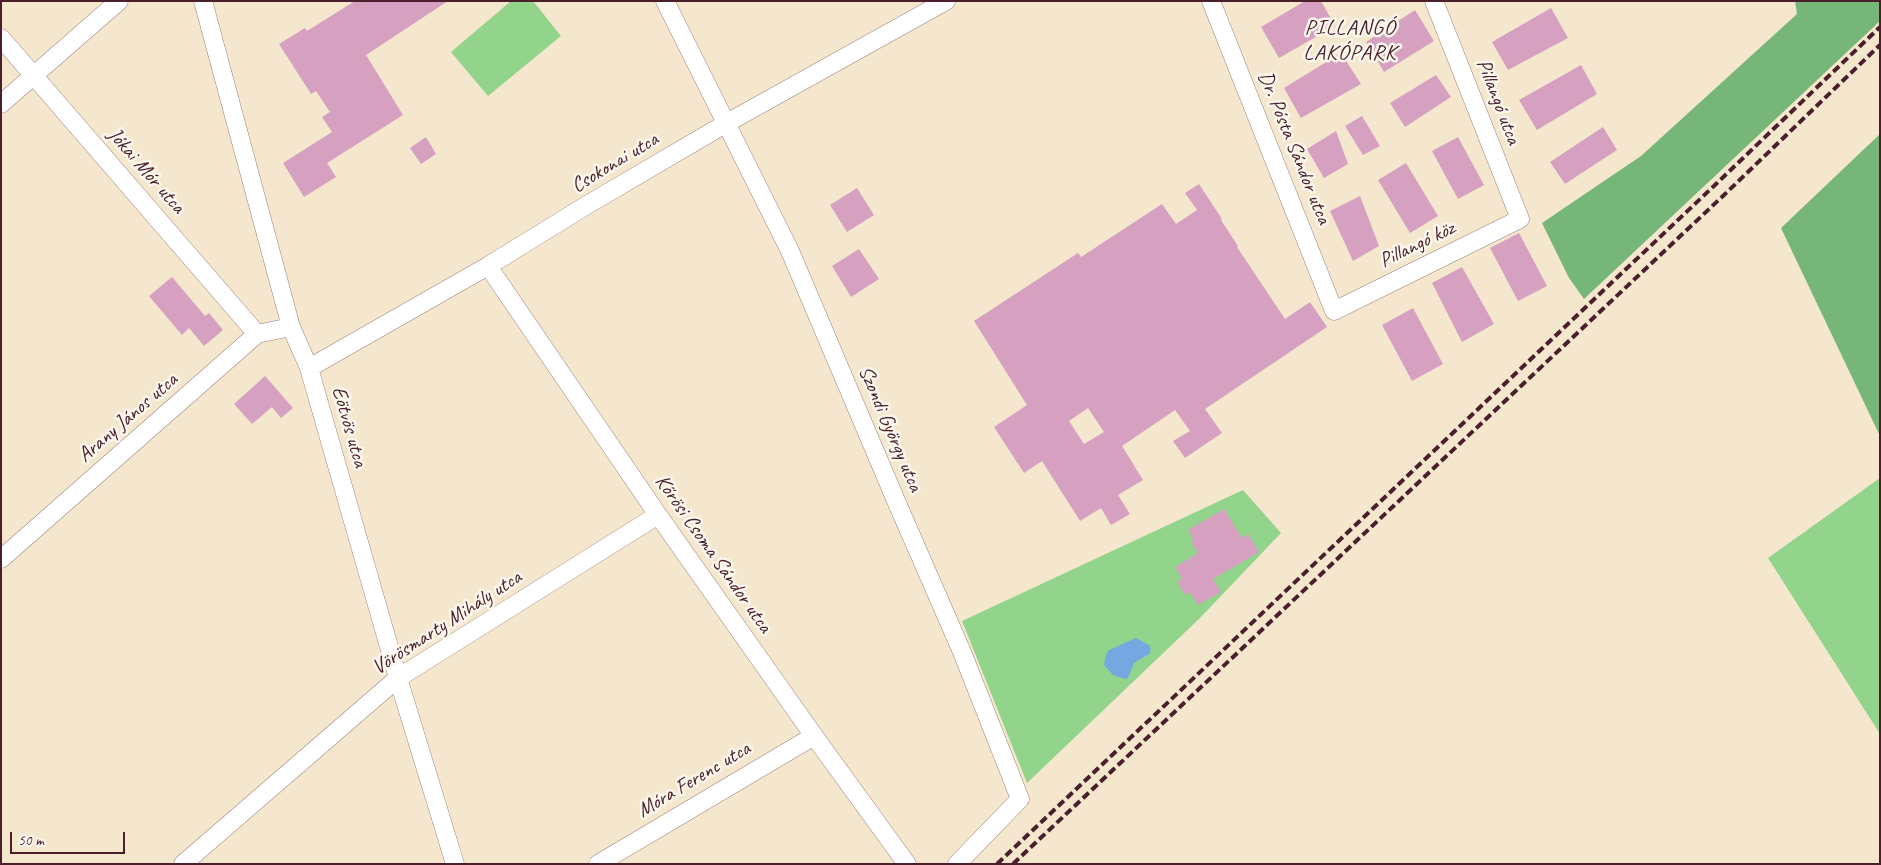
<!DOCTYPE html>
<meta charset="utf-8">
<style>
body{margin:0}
#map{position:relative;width:1881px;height:865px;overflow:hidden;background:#f4e7ce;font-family:Caveat,sans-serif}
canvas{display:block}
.frame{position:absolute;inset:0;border:2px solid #4a1f2b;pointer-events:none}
.scale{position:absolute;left:10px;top:832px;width:115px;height:22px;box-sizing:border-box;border:2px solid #4a1f2b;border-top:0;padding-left:6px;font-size:15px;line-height:18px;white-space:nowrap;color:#4a1f2b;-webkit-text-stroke:4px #fbf7ec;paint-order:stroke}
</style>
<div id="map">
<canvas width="1881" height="865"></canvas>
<div class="frame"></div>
<div class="scale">50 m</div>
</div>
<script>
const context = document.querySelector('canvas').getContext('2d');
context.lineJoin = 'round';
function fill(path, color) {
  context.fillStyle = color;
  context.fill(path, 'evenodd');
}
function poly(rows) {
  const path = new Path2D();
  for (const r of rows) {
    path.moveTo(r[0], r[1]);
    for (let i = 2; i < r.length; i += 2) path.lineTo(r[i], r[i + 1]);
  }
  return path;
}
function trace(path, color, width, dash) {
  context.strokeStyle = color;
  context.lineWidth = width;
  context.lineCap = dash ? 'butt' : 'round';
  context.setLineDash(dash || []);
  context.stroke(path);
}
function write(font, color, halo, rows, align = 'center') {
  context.font = font + ' Caveat,sans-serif';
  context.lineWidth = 5;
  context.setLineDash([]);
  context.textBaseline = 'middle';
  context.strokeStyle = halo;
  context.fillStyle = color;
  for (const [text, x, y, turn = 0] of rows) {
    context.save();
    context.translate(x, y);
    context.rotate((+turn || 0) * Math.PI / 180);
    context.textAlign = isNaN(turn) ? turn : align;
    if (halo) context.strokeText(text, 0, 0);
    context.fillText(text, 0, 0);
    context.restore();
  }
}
const green = poly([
 [511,1,533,1,561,36,488,96,451,52],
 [1880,478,1880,734,1768,558],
 [1243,490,1281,533,1200,618,1027,783,962,621]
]);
const forest = poly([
 [1795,1,1880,1,1880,21,1584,299,1569,278,1542,223,1641,156,1797,14],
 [1880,134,1880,436,1781,228]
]);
const water = poly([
 [1136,638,1149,645,1151,649,1149,654,1134,663,1128,678,1125,679,1113,675,1104,665,1106,655,1109,650]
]);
const building = poly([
 [355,1,448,1,366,55,403,115,327,163,336,177,304,197,283,163,332,132,322,117,330,112,316,91,311,94,279,44,305,28,307,31],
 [1305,1,1321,1,1335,26,1279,58,1261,27],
 [1551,8,1568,38,1508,70,1492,42],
 [1415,10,1434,41,1384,72,1366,42],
 [1341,53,1361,84,1301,118,1284,88],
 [1581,65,1597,94,1537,130,1519,100],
 [1436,75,1451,97,1405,127,1390,103],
 [1362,116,1380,146,1363,155,1345,126],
 [1603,127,1617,150,1565,184,1550,162],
 [1336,131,1348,164,1324,178,1307,149],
 [426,137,436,154,421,164,410,148],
 [1458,137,1484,185,1458,199,1432,151],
 [1406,163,1438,216,1410,233,1378,180],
 [1199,184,1222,219,1221,220,1238,246,1237,247,1285,319,1310,302,1327,327,1205,409,1222,433,1185,458,1173,441,1190,431,1175,410,1122,446,1143,480,1118,495,1130,514,1111,525,1101,508,1080,521,1042,461,1024,473,994,427,1027,405,974,321,1078,253,1081,257,1162,204,1176,224,1197,210,1185,193],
 [1088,408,1104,432,1084,444,1069,421],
 [857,188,874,215,847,232,830,205],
 [1360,196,1379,246,1353,261,1330,211],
 [1519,233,1547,286,1518,301,1490,248],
 [859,249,879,279,851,297,832,266],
 [1462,267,1494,324,1462,342,1432,283],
 [172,277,205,316,209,313,223,330,204,346,189,328,182,335,149,296],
 [1413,308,1443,364,1412,381,1382,325],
 [265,376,293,408,281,418,272,407,252,424,234,404],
 [1224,509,1242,538,1248,534,1259,552,1213,579,1221,592,1198,605,1190,592,1185,595,1177,582,1182,579,1175,567,1198,553,1191,542,1194,540,1188,530]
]);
const minor = poly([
 [203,1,291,327,309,368,398,678,455,864],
 [665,1,790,251,897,503,962,652,1020,799,957,864],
 [1211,1,1334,311,1520,219,1434,1],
 [1,38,257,334],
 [1,104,119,1],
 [488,266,658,515,814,736,907,864],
 [309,368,488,266,587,205,725,124,946,1],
 [1,559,257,334,291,327],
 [183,864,398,678,658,515],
 [598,864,814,736]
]);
const rail = poly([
 [997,864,1716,184,1880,27],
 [1013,864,1724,195,1880,45]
]);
const streetNames = [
 ["Pillangó utca",1498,102,69],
 ["Dr. Pósta Sándor utca",1294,148,68],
 ["Csokonai utca",615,163,-31],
 ["Jókai Mór utca",146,171,49],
 ["Pillangó köz",1417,245,-26],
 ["Arany János utca",128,418,-41],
 ["Eötvös utca",349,427,74],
 ["Szondi György utca",890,429,67],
 ["Kőrösi Csoma Sándor utca",713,554,55],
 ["Vörösmarty Mihály utca",447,623,-33],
 ["Móra Ferenc utca",694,780,-31]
];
const neighbourhoodNames = [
 ["PILLANGÓ",1350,28],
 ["LAKÓPARK",1350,53]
];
fill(green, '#93d48c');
fill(forest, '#76b678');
fill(water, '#75a7e0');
fill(building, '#d6a1c0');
trace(minor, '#9f837c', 19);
trace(minor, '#fff', 18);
trace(rail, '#4a1f2b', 4, [8, 4]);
write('21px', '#4a1f2b', '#fbf7ec', streetNames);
context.letterSpacing = '1px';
write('22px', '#4a1f2b', '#fbf7ec', neighbourhoodNames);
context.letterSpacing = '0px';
</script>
